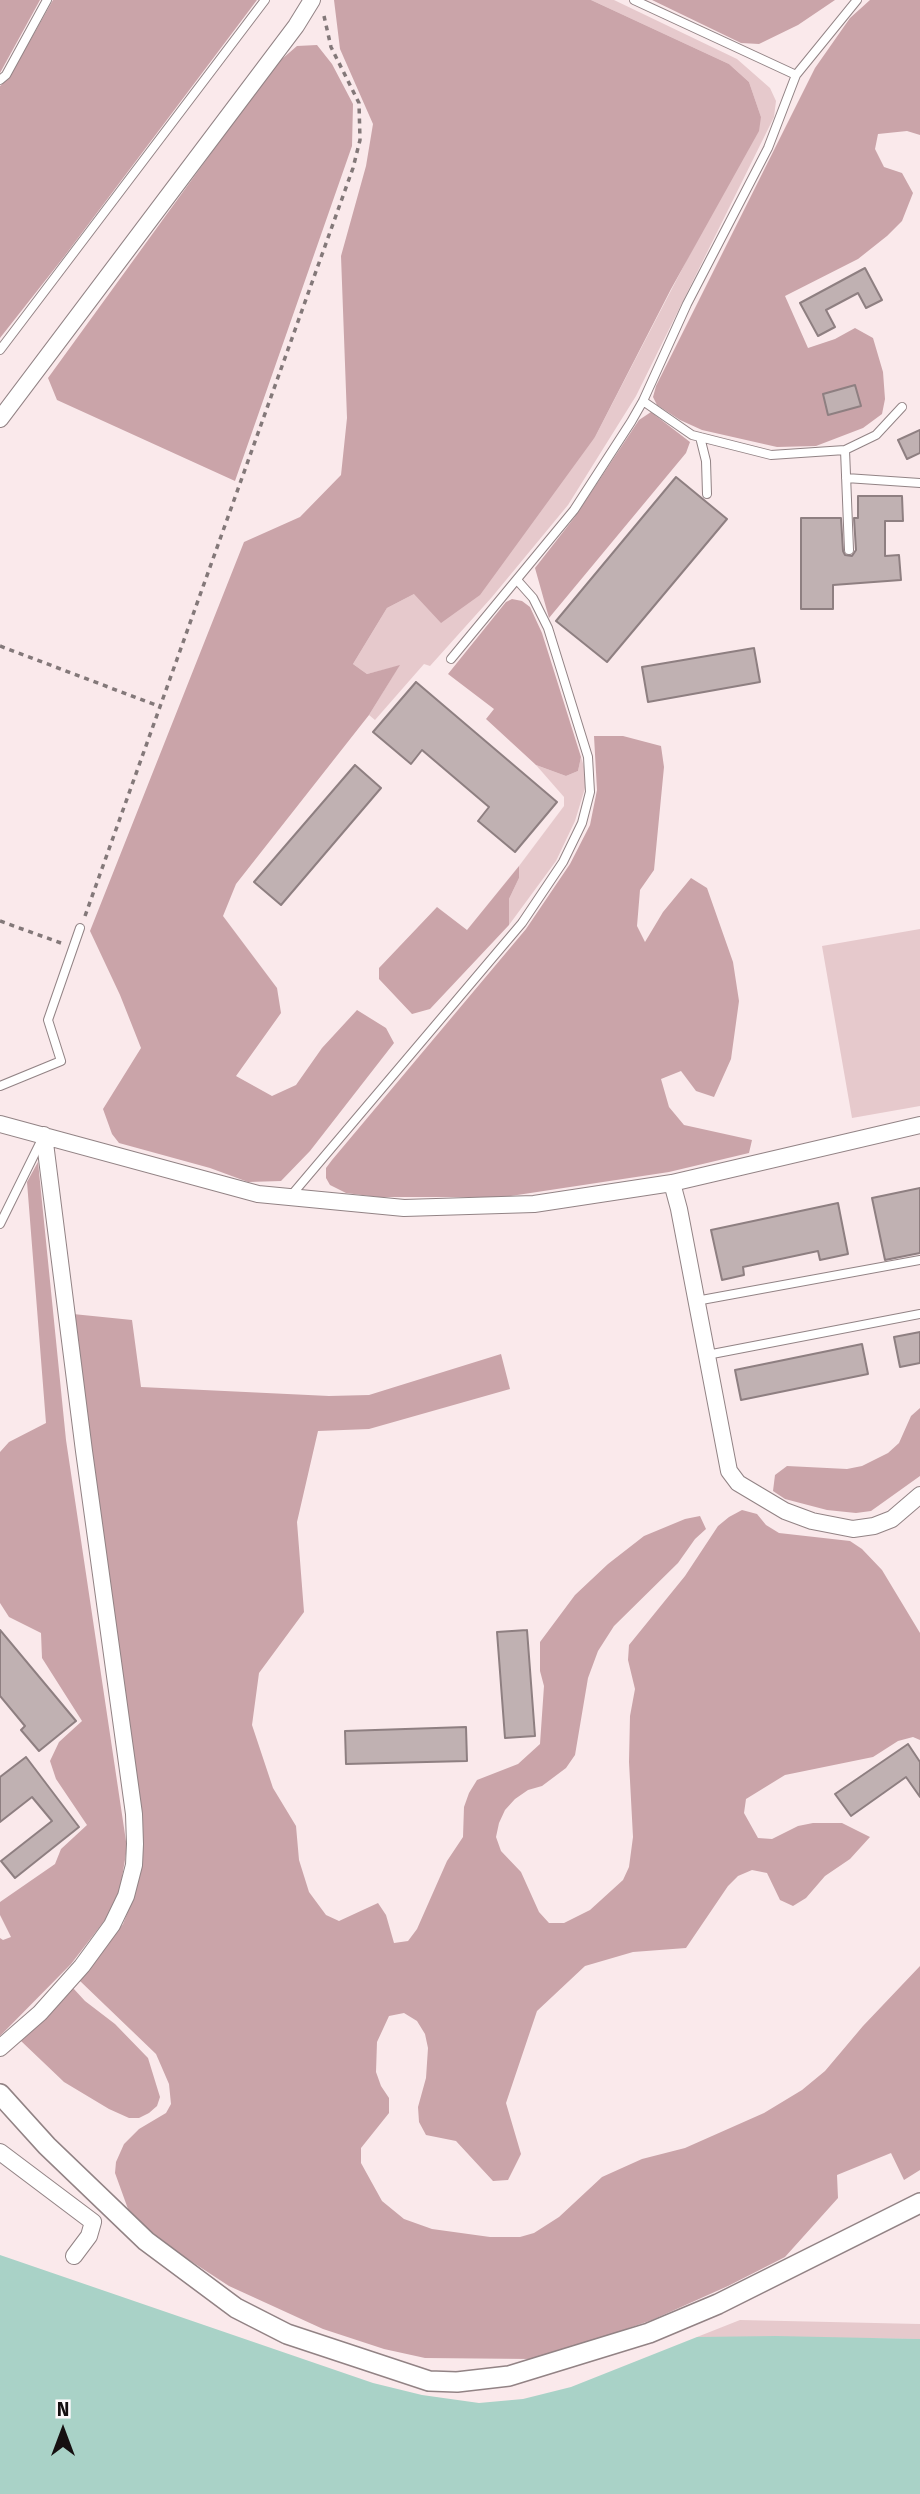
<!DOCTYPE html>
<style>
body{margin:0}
#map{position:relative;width:920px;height:2494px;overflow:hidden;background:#fae9eb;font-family:"Fira Sans",sans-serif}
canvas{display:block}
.north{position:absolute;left:28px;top:2396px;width:70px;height:70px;-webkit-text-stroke:5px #fefafb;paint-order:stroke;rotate:0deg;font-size:19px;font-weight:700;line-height:28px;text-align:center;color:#161011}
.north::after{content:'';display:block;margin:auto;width:24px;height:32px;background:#161011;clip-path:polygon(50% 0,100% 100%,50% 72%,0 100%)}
</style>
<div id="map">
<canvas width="920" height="2494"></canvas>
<div class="north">N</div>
</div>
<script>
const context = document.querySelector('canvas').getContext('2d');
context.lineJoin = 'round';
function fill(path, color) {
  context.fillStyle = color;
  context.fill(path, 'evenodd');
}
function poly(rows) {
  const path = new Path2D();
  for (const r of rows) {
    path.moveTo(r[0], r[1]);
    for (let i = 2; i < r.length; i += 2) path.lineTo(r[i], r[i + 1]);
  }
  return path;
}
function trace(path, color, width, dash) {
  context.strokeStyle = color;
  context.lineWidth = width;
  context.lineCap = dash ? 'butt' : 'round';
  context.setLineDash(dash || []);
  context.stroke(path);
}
const green = poly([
 [591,0,614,0,737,59,770,88,776,101,774,117,636,396,568,505,492,597,430,666,424,664,375,720,369,715,399,666,367,674,353,664,387,608,414,594,595,437,761,117,749,82,729,64],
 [581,757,585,770,585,788,575,821,556,861,509,925,509,899,519,878,519,866,564,806,564,797,536,765,566,776,578,771],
 [920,929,920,1106,852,1118,822,946],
 [740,2320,920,2324,920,2339,697,2337]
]);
const forest = poly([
 [0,0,40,0,0,73],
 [53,0,257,0,63,258,0,338,0,86,10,76],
 [334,0,591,0,729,64,749,82,761,117,759,131,671,289,595,437,480,595,441,623,414,594,387,608,353,664,367,674,400,665,369,715,236,884,223,916,277,988,281,1013,236,1076,272,1096,296,1085,322,1048,357,1010,386,1028,394,1043,310,1151,281,1181,248,1182,210,1168,119,1143,112,1134,103,1109,141,1048,120,995,90,931,244,542,300,517,341,475,347,418,341,256,366,166,373,124,340,49],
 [652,0,835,0,798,25,759,44,741,43],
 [870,0,920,0,920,135,907,131,878,134,875,149,884,167,902,173,913,193,902,221,887,236,858,259,785,296,808,348,835,339,855,328,873,338,883,372,885,399,882,414,863,428,816,446,777,447,702,430,680,420,657,405,653,397,656,386,815,68,850,18],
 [317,45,332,64,353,104,352,146,235,481,57,400,48,378,275,65,297,46],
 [651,412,690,442,686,453,549,618,535,568,574,518,639,420],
 [512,599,522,601,530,607,542,633,581,757,578,771,566,776,536,765,486,719,494,709,448,674,506,602],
 [594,736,623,736,661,746,664,767,654,870,640,890,637,926,645,942,663,912,691,878,707,888,733,962,739,1001,731,1059,714,1097,696,1091,681,1071,661,1079,669,1107,684,1125,752,1140,749,1153,669,1172,504,1197,378,1197,346,1193,330,1185,326,1178,326,1168,332,1160,526,929,570,864,590,825,597,790],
 [519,866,519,878,509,899,509,925,430,1009,412,1014,379,979,379,968,437,907,467,930],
 [38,1162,66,1440,127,1848,119,1895,105,1920,71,1964,0,2036,0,1938,3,1940,11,1937,0,1915,0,1902,55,1864,61,1849,87,1825,56,1779,50,1761,59,1742,82,1721,42,1658,41,1633,9,1617,0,1603,0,1452,9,1442,46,1423,27,1182],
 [73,1314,132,1320,141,1387,329,1396,369,1395,501,1354,510,1389,369,1429,318,1431,297,1522,304,1612,259,1673,252,1725,273,1788,296,1826,299,1860,309,1892,326,1915,339,1921,378,1903,386,1915,394,1943,408,1941,417,1929,447,1861,463,1837,464,1807,469,1793,477,1780,518,1764,540,1744,544,1686,540,1671,540,1642,575,1595,608,1564,644,1536,685,1519,700,1516,706,1529,695,1539,678,1563,614,1626,598,1651,588,1678,575,1755,566,1768,542,1786,528,1790,515,1799,505,1810,499,1823,496,1837,501,1851,521,1872,539,1912,549,1923,564,1923,590,1910,623,1880,629,1867,633,1837,629,1762,630,1716,635,1689,628,1660,629,1645,685,1576,718,1526,729,1517,742,1510,757,1514,766,1525,779,1533,850,1541,862,1549,882,1570,920,1633,920,1740,913,1737,898,1741,873,1757,785,1775,746,1799,744,1813,758,1838,772,1839,798,1826,813,1823,842,1823,870,1837,850,1859,825,1876,806,1898,793,1906,780,1900,767,1873,752,1870,738,1876,728,1886,686,1948,633,1952,585,1966,537,2011,506,2103,521,2154,508,2180,493,2181,456,2141,426,2135,419,2122,418,2107,426,2078,428,2048,425,2034,417,2021,404,2013,389,2016,377,2042,376,2072,381,2086,389,2098,389,2113,361,2148,361,2163,382,2201,404,2219,432,2229,490,2237,520,2237,534,2233,559,2217,602,2177,642,2159,685,2148,764,2113,802,2090,825,2071,863,2026,920,1966,920,2170,904,2180,891,2153,837,2175,838,2198,785,2257,728,2286,652,2320,572,2348,531,2359,425,2358,384,2349,323,2329,229,2286,157,2239,142,2224,128,2209,115,2173,116,2162,124,2144,139,2129,166,2113,171,2104,169,2084,156,2054,80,1981,123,1924,134,1896,141,1864],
 [920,1408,920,1476,871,1511,856,1513,827,1510,785,1499,773,1491,775,1475,787,1466,847,1469,862,1466,888,1453,899,1443,911,1416],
 [73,1988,85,2001,115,2024,148,2058,160,2097,157,2106,149,2113,139,2118,129,2118,109,2109,64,2082,21,2041,49,2015]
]);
const water = poly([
 [0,2255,373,2383,422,2395,479,2403,523,2399,571,2387,697,2337,776,2336,920,2339,920,2494,0,2494]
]);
const building = poly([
 [865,268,882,300,866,308,858,293,826,310,835,327,818,336,800,303,865,268],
 [855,385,861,406,828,415,823,394,855,385],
 [920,430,920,453,907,459,898,440,920,430],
 [676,477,727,519,607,662,556,621,676,477],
 [858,496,902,496,903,521,885,521,885,556,899,555,901,580,833,585,833,609,801,609,801,518,841,518,843,551,845,555,852,556,856,550,854,518,858,518,858,496],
 [754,648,760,682,648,702,642,667,754,648],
 [416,682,557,802,515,852,478,821,489,807,422,750,411,764,373,732,416,682],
 [355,765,381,788,281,905,254,882,355,765],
 [920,1188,920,1253,885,1260,872,1198,920,1188],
 [838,1203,848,1254,820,1260,818,1251,743,1267,744,1275,722,1280,711,1230,838,1203],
 [920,1332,920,1363,900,1367,894,1337,920,1332],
 [862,1344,868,1374,741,1400,735,1370,862,1344],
 [0,1630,76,1721,39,1751,21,1730,25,1726,0,1696,0,1630],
 [527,1630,535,1736,505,1738,497,1632,527,1630],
 [466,1727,467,1761,346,1764,345,1731,466,1727],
 [908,1744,920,1762,920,1797,906,1777,851,1816,835,1794,908,1744],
 [26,1757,79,1827,15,1878,1,1861,52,1821,32,1797,0,1822,0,1777,26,1757]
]);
const path = poly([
 [0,646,161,707],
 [85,916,353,168,360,140,359,103,331,47,324,16],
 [0,921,61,943]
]);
const service = poly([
 [634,0,796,75],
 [0,80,6,75,47,0],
 [0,350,265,0],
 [643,401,692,435,771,455,845,450,876,435,902,407],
 [700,437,706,461,707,494],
 [845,450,849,550],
 [846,478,920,483],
 [451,659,574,510,631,422,643,401,687,304,768,148,796,75,857,0],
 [0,1086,61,1061,48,1020,80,928],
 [289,1198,522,923,563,862,582,823,590,792,588,757,548,628,533,598,517,580],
 [0,1224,42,1139],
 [696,1301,920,1260],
 [707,1355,920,1314]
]);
const minor = poly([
 [0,419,296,26,312,0],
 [0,1124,258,1194,404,1208,534,1204,672,1183,920,1125],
 [672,1183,679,1209,729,1471,738,1483,785,1511,812,1521,853,1529,874,1526,892,1519,920,1495],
 [0,2048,40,2013,82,1966,112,1925,126,1896,134,1865,135,1844,134,1814,84,1451,44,1135],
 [0,2152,93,2222,89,2236,74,2256]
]);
const tertiary = poly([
 [0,2094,47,2146,146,2241,236,2308,287,2334,429,2381,457,2382,509,2376,649,2333,718,2304,920,2203]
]);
fill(green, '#e6c9cc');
fill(forest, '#caa4a9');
fill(water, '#a9d2c7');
fill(building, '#c0b1b2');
trace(building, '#8e7f81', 2);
trace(service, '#928385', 10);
trace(minor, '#928385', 18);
trace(tertiary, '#928385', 22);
trace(path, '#837879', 3.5, [5, 5]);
trace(service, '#fff', 8);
trace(minor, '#fff', 16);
trace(tertiary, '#fff', 19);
</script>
